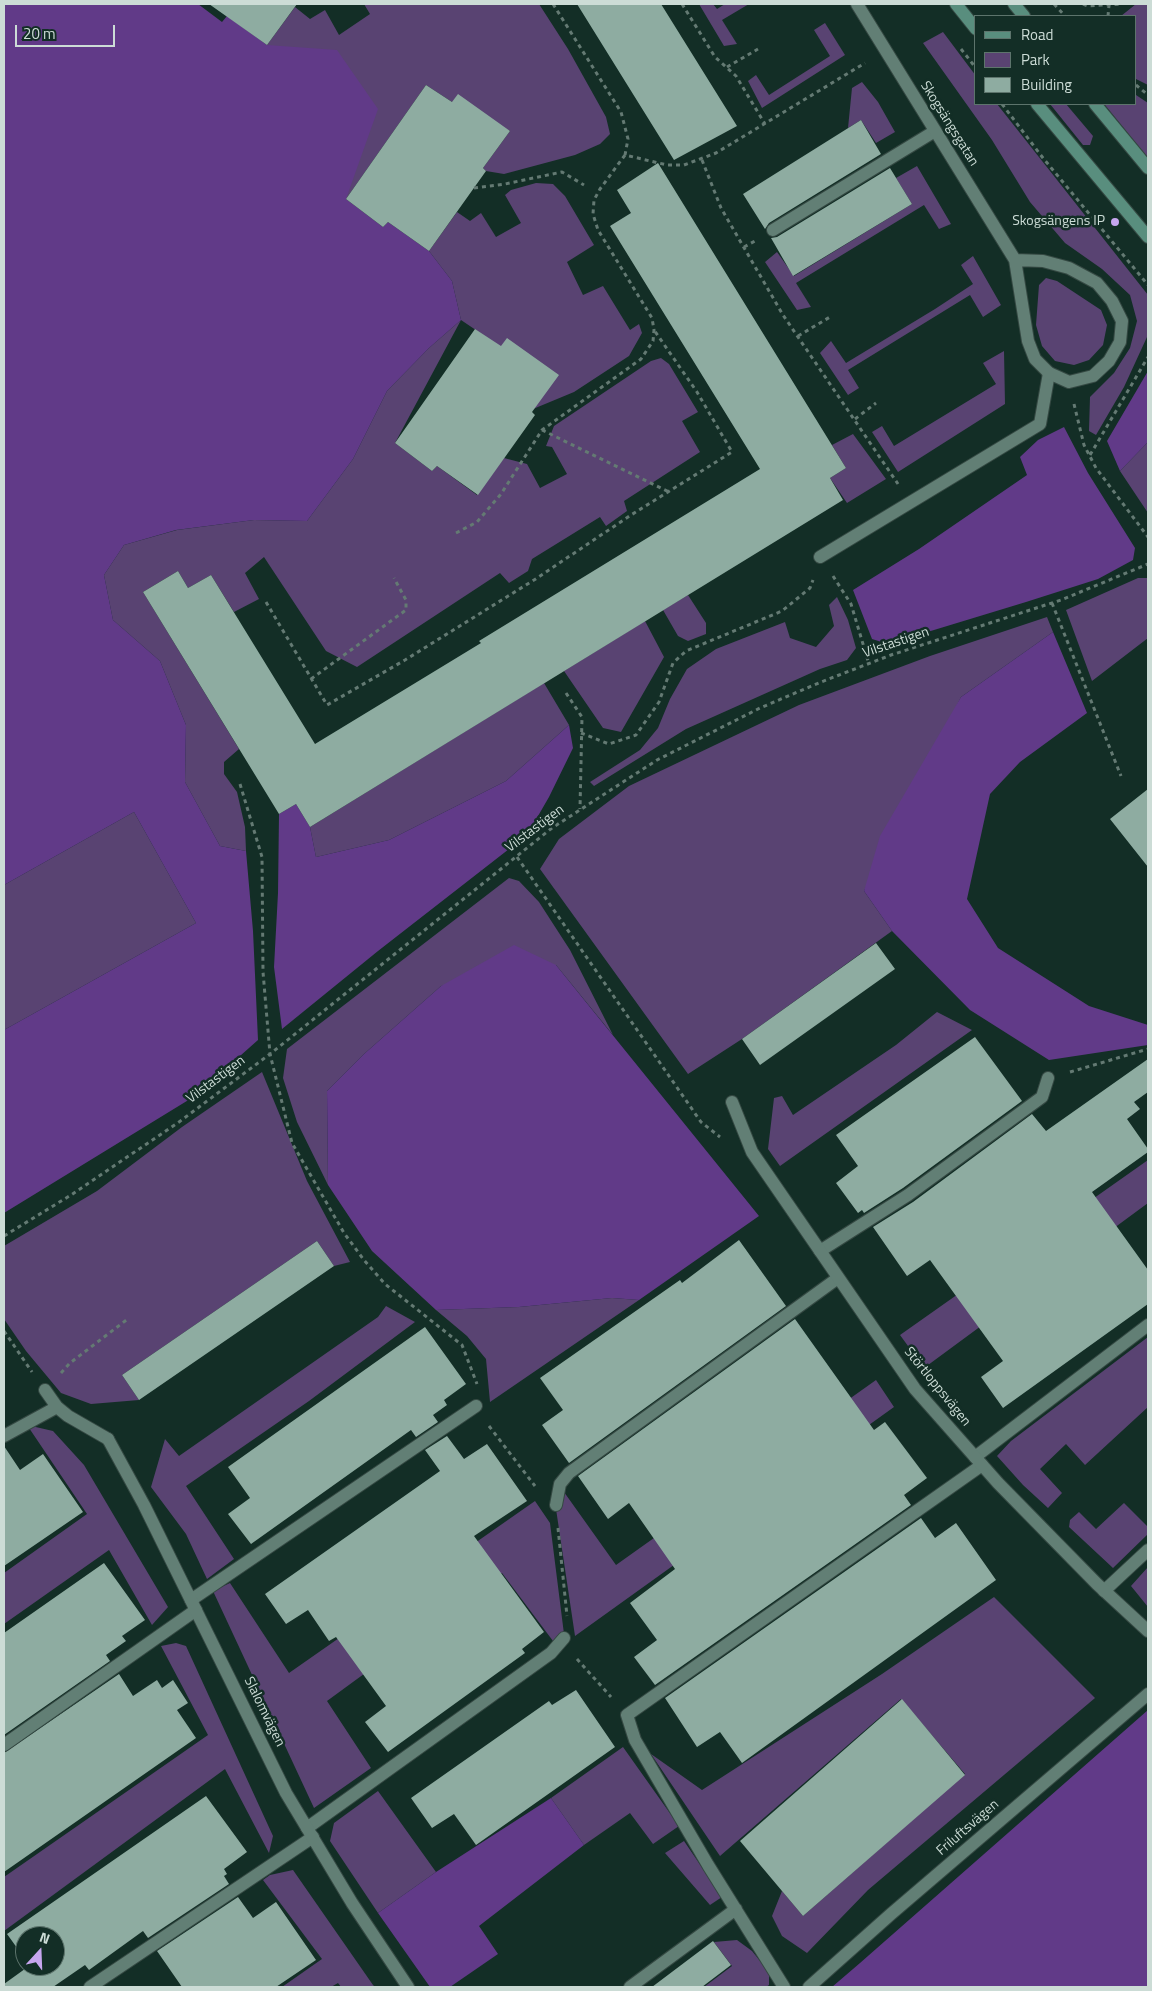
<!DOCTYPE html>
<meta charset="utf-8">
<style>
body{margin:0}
#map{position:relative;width:1152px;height:1991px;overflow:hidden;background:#132e26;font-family:"Titillium Web",sans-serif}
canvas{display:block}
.frame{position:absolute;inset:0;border:5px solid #ccdcd6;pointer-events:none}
.legend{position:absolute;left:974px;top:15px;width:162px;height:90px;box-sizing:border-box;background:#132e26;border:1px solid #5d746c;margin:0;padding:6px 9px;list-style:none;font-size:15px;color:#ccdcd6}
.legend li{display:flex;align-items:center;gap:10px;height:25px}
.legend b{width:25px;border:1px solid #5d746c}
.north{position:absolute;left:15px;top:1926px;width:50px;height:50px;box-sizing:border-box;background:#132e26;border:1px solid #5d746c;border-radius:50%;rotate:20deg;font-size:14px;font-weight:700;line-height:20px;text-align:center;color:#ccdcd6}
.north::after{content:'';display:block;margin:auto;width:18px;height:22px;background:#c7a6ef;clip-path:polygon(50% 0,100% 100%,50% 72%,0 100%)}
.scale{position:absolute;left:15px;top:25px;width:100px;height:22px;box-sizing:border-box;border:2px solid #ccdcd6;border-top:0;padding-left:6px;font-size:15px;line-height:18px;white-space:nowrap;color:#ccdcd6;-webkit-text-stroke:4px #132e26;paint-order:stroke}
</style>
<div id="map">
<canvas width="1152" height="1991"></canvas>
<div class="frame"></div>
<ul class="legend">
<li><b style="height:6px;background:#598e7e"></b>Road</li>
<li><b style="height:14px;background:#594372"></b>Park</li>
<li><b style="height:14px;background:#8eaca1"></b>Building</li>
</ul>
<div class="north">N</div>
<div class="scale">20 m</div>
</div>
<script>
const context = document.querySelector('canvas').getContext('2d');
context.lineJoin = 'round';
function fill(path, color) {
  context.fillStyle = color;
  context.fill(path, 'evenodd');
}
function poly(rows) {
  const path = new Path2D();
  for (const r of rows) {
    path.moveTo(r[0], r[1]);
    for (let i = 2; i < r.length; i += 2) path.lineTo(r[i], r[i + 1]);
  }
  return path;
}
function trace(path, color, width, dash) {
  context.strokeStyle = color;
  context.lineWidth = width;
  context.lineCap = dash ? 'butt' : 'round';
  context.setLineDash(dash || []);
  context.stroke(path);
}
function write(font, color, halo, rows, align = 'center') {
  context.font = font + ' "Titillium Web",sans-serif';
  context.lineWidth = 5;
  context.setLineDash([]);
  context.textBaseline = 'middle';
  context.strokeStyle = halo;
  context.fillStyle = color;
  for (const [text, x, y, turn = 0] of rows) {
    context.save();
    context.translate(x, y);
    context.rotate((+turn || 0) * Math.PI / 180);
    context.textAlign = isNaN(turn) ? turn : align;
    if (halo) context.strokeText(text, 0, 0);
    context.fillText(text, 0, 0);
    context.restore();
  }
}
const green = poly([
 [364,4,539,4,568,49,606,117,610,134,600,144,575,155,504,174,486,171,483,168,510,131,452,102,426,85,346,199,267,45,295,7,310,19,325,10,339,35,370,14],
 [699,4,713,4,717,9,725,4,749,4,722,20,737,44,724,46],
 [1136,4,1148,4,1148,85,1136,79,1136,16,1121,16],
 [825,23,845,55,762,108,748,81,756,75,769,95,830,56,814,30],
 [943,32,976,76,976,104,997,104,1148,295,1147,337,1124,387,1096,435,1089,431,1090,397,1114,373,1130,348,1137,321,1130,295,1102,269,1065,243,1030,202,992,140,923,43],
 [862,82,878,102,895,132,876,143,861,120,848,128,852,88],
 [1136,95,1148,103,1148,158,1105,105,1136,104],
 [1050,104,1066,104,1093,136,1090,145,1083,145],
 [917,166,951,224,939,229,924,205,796,283,811,307,797,310,765,262,777,252,794,276,912,204,896,178],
 [536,183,553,184,565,196,594,245,567,262,583,295,603,286,630,330,639,324,642,333,629,356,574,392,533,409,501,347,461,320,395,443,432,471,437,466,477,495,504,458,527,464,540,488,567,474,552,447,546,446,554,426,651,361,661,358,669,364,698,412,682,421,700,452,624,501,627,511,606,526,600,517,532,559,528,571,509,583,500,573,357,667,326,651,264,557,245,573,259,599,234,612,211,575,188,588,178,571,143,592,239,749,224,762,224,774,237,792,245,827,246,851,220,846,185,782,186,725,160,661,113,620,104,575,124,545,177,530,254,520,307,521,353,459,387,391,429,348,461,320,452,281,429,251,457,212,470,221,481,213,496,237,521,223,505,195,511,190],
 [973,256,1001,305,983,317,970,295,848,370,859,388,848,395,820,353,831,341,846,363,935,309,973,284,961,265],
 [1046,278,1057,281,1101,310,1107,325,1103,345,1089,360,1074,365,1055,361,1042,346,1036,325,1039,285],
 [1004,351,1005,404,898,472,872,432,882,426,894,446,996,384,983,363],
 [853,434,886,479,847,503,830,478,846,468,832,445],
 [1148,442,1148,513,1120,471],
 [1138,578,1148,578,1148,638,1092,681,1066,610],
 [688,595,706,623,706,634,688,641,678,636,663,610],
 [837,597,848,620,856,648,847,660,820,669,686,729,594,786,590,782,640,750,658,728,670,699,687,669,716,649,785,622,790,638,816,647,834,626,829,605],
 [1047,617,1053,632,961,697,864,891,892,931,742,1039,688,1074,540,869,559,839,629,786,799,705,930,656],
 [645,621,664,657,621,732,603,728,564,671],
 [544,683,569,725,506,781,389,840,316,857,310,827],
 [134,812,196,923,4,1030,4,885],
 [509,878,519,881,539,902,570,950,613,1035,556,965,441,986,364,1054,327,1091,328,1185,297,1122,283,1078,287,1049],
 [937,1012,972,1030,780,1166,768,1149,774,1098,782,1096,793,1115,896,1045],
 [262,1072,307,1181,350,1262,334,1266,317,1241,122,1375,139,1400,91,1404,61,1393,26,1351,4,1319,4,1246,97,1191,182,1127],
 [1148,1160,1148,1203,924,1368,900,1335],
 [612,1298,639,1300,490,1402,486,1359,467,1336,436,1310,519,1307],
 [386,1306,415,1322,309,1401,186,1486,234,1559,207,1579,186,1534,151,1487,165,1439,179,1456,378,1317],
 [1148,1337,1148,1407,1085,1465,1066,1444,1040,1469,1062,1493,1048,1508,1023,1485,997,1456,1011,1441],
 [876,1380,894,1407,575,1636,556,1509,564,1492,616,1565],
 [27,1425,53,1431,84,1465,168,1607,152,1625,109,1550,4,1624,4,1573,87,1514],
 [535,1501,550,1523,564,1634,553,1641,502,1573,327,1701,371,1768,314,1808,213,1591,230,1583,289,1673],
 [1124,1503,1148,1527,1148,1534,1113,1568,1069,1527,1070,1520,1079,1512,1096,1529],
 [1148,1567,1148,1607,1131,1586],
 [994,1597,1095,1698,868,1890,807,1953,782,1936,772,1916,782,1891,803,1916,965,1774,901,1699,720,1856,651,1754,702,1790,882,1674],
 [176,1643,186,1646,273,1836,269,1853,225,1769,4,1931,4,1877,208,1735,161,1646],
 [623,1747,679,1826,653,1844,630,1813,584,1845,551,1798],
 [378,1791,436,1872,378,1913,330,1841,334,1823],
 [684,1841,722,1897,710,1905,665,1853],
 [293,1870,373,1985,375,1987,341,1987,338,1983,331,1987,282,1987,322,1959,263,1880,270,1875],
 [737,1940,752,1951,769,1972,769,1985,766,1987,704,1987,732,1966,714,1942]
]);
const forest = poly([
 [4,4,198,4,222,22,227,16,267,45,337,50,378,109,346,199,383,227,388,222,429,251,452,281,461,320,429,348,387,391,353,459,307,521,254,520,176,530,124,545,104,575,113,620,160,661,186,725,185,782,220,846,246,851,253,931,258,1040,195,1096,4,1213,4,1030,196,923,134,812,4,885],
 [1148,371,1148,442,1120,471,1107,441],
 [1064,427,1088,473,1135,548,1133,560,1098,579,1026,602,888,644,872,639,853,590,919,549,1027,475,1020,457,1038,440],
 [1053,632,1087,713,1020,762,990,794,967,899,998,948,1089,1006,1148,1025,1148,1045,1049,1060,970,1010,892,931,864,891,880,836,961,697],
 [569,725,573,748,549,797,527,835,378,951,282,1029,274,967,278,893,279,814,296,804,310,827,316,857,389,840,506,781],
 [514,945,556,965,759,1216,639,1300,612,1298,519,1307,436,1310,372,1251,328,1185,327,1091,364,1054,441,986],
 [1148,1710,1148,1987,832,1987,860,1963],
 [551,1798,584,1845,479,1926,498,1954,450,1987,430,1987,378,1913,436,1872]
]);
const building = poly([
 [209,4,297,4,267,45],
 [577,4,661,4,737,126,674,160],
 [426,85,452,102,458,94,510,131,483,168,486,171,429,251,388,222,383,227,346,199],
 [861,120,881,154,769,223,765,229,743,194],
 [658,163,846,468,830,478,843,500,310,827,296,804,279,814,143,592,178,571,188,588,211,575,315,744,481,643,479,641,760,469,610,226,631,213,617,190],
 [890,168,912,204,793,276,771,238,777,237],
 [475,329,501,346,507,338,559,375,532,412,535,415,478,495,437,466,432,471,395,443],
 [1148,789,1148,867,1110,819],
 [876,943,895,969,760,1065,742,1039],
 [975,1037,1022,1101,903,1188,864,1213,862,1210,858,1213,836,1183,858,1166,836,1135],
 [1148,1059,1148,1092,1134,1102,1140,1109,1127,1119,1148,1149,1148,1152,1092,1192,1148,1270,1148,1304,1003,1408,981,1377,1003,1361,930,1260,907,1276,873,1227,913,1202,1032,1114,1046,1131],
 [739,1240,786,1306,569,1463,542,1425,563,1410,540,1378,680,1280,682,1283],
 [317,1241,334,1266,139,1400,122,1375],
 [795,1319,874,1430,885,1422,927,1478,904,1495,911,1505,655,1685,634,1657,657,1640,630,1603,675,1569,629,1503,608,1519,578,1476],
 [425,1327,466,1384,444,1400,447,1405,433,1415,438,1422,416,1437,411,1430,251,1544,228,1514,250,1498,228,1467],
 [447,1436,464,1459,487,1444,527,1501,474,1536,544,1632,522,1649,525,1653,388,1752,365,1722,386,1706,336,1637,329,1641,308,1610,286,1624,265,1594,440,1471,425,1450],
 [4,1446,20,1470,43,1454,83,1512,4,1566],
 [921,1518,935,1538,956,1523,996,1580,742,1763,720,1732,697,1747,665,1698],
 [104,1563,145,1620,122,1636,126,1641,106,1655,110,1661,4,1735,4,1633],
 [119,1674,133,1696,157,1680,162,1688,173,1680,188,1703,177,1710,196,1738,4,1872,4,1753],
 [576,1690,615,1747,476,1845,454,1814,432,1828,411,1798,549,1701,552,1705],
 [902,1699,965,1775,803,1916,740,1841],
 [206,1796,247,1852,224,1869,227,1874,224,1876,229,1884,148,1938,143,1931,89,1970,85,1965,53,1987,4,1987,4,1984,29,1966,55,1966,55,1936,25,1936,25,1959,7,1934],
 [238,1897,253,1918,276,1902,316,1960,276,1987,182,1987,157,1951],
 [713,1941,731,1965,702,1987,652,1987]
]);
const path = poly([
 [553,4,621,112,628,139,625,155,667,165,684,165,716,153,865,63],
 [682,4,715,57,736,76,765,124],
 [1054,4,1065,16],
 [1083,4,1088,6,1121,4],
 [1108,16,1109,5],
 [961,49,976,68],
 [727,67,758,49],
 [1136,85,1148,95],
 [1002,104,1043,158,1148,285],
 [702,160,721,208,783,315,898,484],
 [474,188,505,184,562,172,584,185],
 [744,247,755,241],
 [798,336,830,317],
 [1074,404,1084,445,1096,468,1148,537],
 [855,419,876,403],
 [542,430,669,492],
 [1090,455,1148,357],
 [456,533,477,522,501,494,542,430,641,359,653,341,654,330,652,318,598,230,593,214,594,200,600,189,625,155],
 [833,576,851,604,869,664],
 [266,602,327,705,405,660,534,580,631,515,732,452,697,392,654,330],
 [1052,603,1121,776],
 [311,679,406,610,406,600,394,578],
 [566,693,582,717,580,809],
 [581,733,609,744,636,735,659,702,673,663,686,651,782,611,810,588,813,580],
 [240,784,262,857,263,972,270,1054,292,1143,344,1233,364,1260,385,1284,462,1345,477,1384],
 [517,857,701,1122,720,1137],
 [1070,1072,1148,1049],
 [4,1236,71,1195,179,1122,270,1054,552,828,657,760,760,708,821,682,891,655,1061,600,1148,564],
 [4,1331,32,1372],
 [61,1373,70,1363,129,1318],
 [489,1426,535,1486],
 [558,1528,567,1616],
 [577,1659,611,1697]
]);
const service = poly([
 [773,230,935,131],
 [820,557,1040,424,1049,373],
 [820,1251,908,1195,1042,1097,1048,1078],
 [45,1390,57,1407,68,1416,108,1439],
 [4,1436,57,1407],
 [975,1457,1148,1325],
 [556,1505,560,1484,569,1473,838,1278],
 [1104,1591,1148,1550],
 [191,1600,476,1406],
 [4,1745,196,1610],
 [307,1828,551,1653,564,1638],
 [90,1987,313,1837],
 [630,1987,736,1909],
 [784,1987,708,1865,635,1740,627,1715,982,1465]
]);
const minor = poly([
 [857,4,1015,260,1028,341,1035,359,1049,373,1069,382,1093,376,1109,361,1120,342,1122,321,1112,301,1097,283,1069,268,1043,261,1015,260],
 [732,1102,752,1152,915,1389,998,1483,1097,1584,1148,1631],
 [108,1439,144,1505,286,1793,352,1903,408,1987],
 [809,1987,891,1914,1148,1694]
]);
const secondary = poly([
 [956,4,976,29],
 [1014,4,1024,16],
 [1037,104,1148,237],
 [1095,104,1148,168]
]);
const markers = [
 [1115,222,5,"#c7a6ef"]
];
const streetNames = [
 ["Skogsängsgatan",949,124,58],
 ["Vilstastigen",896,643,-19],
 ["Vilstastigen",535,829,-37],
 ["Vilstastigen",216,1080,-37],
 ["Störtloppsvägen",937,1387,51],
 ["Slalomvägen",264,1712,64],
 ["Friluftsvägen",968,1828,-41]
];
const poiNames = [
 ["Skogsängens IP",1105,222]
];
fill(green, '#594372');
fill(forest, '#613a88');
fill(building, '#8eaca1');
trace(service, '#354943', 14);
trace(minor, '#354943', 14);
trace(secondary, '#354943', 14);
trace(path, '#647a73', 3, [4, 4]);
trace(service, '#627f75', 12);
trace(minor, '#627f75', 12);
trace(secondary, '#598e7e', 12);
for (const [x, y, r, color] of markers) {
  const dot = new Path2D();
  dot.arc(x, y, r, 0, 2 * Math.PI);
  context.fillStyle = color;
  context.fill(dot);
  trace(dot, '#132e26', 2);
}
write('14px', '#ccdcd6', '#132e26', streetNames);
write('14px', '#ccdcd6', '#132e26', poiNames, 'right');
</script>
